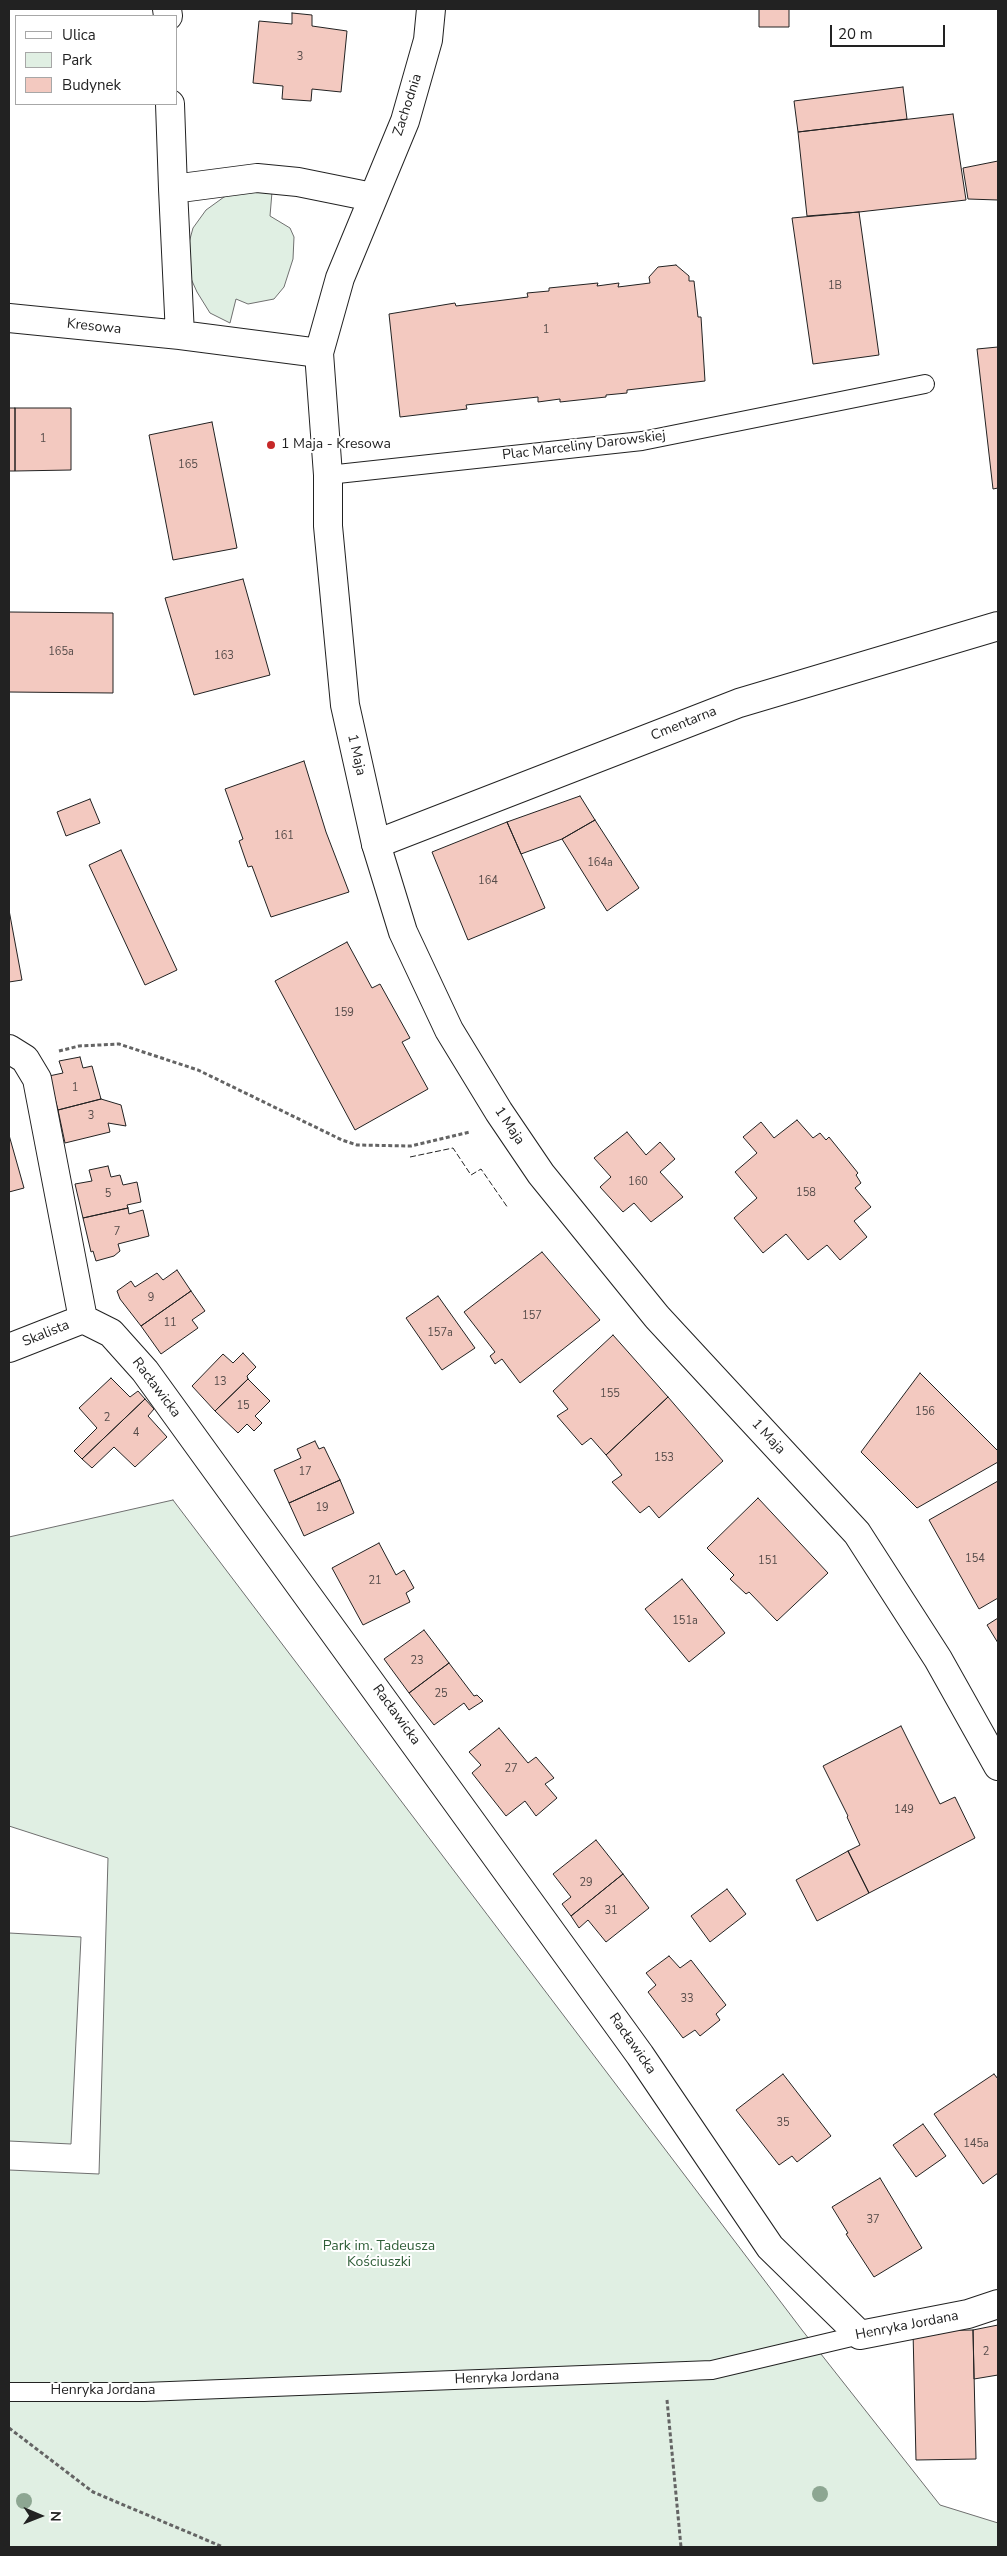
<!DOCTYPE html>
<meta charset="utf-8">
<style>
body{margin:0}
#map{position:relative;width:1007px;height:2556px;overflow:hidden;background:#fff;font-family:"Nunito Sans",sans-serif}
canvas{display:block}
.frame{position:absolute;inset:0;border:10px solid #222;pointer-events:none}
.legend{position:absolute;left:15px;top:15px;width:162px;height:90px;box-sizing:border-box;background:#fff;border:1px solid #a7a7a7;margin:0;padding:6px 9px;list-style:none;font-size:15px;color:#222}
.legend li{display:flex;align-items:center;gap:10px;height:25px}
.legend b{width:25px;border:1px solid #a7a7a7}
.north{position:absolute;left:15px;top:2491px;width:50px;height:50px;-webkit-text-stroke:4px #fff;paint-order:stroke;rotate:91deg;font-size:14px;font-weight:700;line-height:20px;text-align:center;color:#222}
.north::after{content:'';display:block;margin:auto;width:18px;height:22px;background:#222;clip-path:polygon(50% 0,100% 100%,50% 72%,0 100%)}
.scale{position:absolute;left:830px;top:25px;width:115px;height:22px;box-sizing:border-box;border:2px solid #222;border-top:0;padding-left:6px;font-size:15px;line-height:18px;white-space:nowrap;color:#222;-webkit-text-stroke:4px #fff;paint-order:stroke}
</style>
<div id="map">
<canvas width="1007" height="2556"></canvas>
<div class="frame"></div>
<ul class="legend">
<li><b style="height:6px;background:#fff"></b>Ulica</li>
<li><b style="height:14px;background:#e0efe3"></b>Park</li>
<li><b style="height:14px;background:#f3c9c0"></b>Budynek</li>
</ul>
<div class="north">N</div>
<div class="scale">20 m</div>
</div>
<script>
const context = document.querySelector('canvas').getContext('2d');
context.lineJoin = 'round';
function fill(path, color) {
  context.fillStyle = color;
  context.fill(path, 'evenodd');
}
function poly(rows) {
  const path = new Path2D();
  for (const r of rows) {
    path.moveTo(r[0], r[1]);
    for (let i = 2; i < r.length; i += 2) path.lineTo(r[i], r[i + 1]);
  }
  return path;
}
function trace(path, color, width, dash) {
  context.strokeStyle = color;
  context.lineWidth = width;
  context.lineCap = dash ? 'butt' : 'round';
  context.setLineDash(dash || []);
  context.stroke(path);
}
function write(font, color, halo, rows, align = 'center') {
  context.font = font + ' "Nunito Sans",sans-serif';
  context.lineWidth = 4;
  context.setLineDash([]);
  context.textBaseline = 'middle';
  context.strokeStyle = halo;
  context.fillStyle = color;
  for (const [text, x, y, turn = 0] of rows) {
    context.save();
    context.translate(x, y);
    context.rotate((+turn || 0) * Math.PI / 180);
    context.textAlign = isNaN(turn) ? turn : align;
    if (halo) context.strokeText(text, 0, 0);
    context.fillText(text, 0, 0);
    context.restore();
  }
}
const green = poly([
 [244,190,272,192,270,216,290,228,294,237,293,259,284,287,274,299,248,304,236,299,230,323,210,313,197,292,188,272,187,250,193,228,206,210,224,197,244,190],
 [173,1500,802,2330,940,2505,998,2523,998,2547,9,2547,9,2170,99,2174,108,1858,9,1826,9,1537,173,1500],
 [9,1933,81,1937,71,2144,9,2141,9,1933]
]);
const building = poly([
 [759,9,789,9,789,27,759,27,759,9],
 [292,13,312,15,312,26,347,31,341,92,312,89,311,101,282,99,283,86,253,83,259,21,292,24,292,13],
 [903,87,907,119,798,132,794,101,903,87],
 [953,114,966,200,859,212,807,216,798,132,953,114],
 [998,161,998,200,968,199,963,168,998,161],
 [859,212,879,355,813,364,792,218,859,212],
 [676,265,689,276,689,281,694,281,698,317,701,317,705,381,627,390,627,393,606,395,606,397,560,402,560,399,538,402,538,397,466,405,467,409,400,417,389,314,455,303,456,306,528,297,527,293,549,291,549,288,598,283,597,286,619,283,618,287,650,283,649,277,658,267,676,265],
 [998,347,998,488,993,489,977,349,998,347],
 [9,408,15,408,15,471,9,471,9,408],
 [15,408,71,408,71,470,15,471,15,408],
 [212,422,237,548,173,560,149,435,212,422],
 [243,579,270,675,194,695,165,598,243,579],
 [9,612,113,613,113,693,9,692,9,612],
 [304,761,326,832,349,892,271,917,252,866,248,867,239,841,243,839,225,789,304,761],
 [580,796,595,820,562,839,521,854,507,822,580,796],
 [90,799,100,823,66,836,57,812,90,799],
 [595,820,639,888,607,911,562,839,595,820],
 [507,822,545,908,468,940,432,852,507,822],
 [121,850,177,970,145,985,89,865,121,850],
 [9,910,22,980,9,982,9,910],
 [347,942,372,988,380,984,410,1038,402,1042,428,1089,355,1130,275,981,347,942],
 [80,1057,83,1068,92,1066,101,1099,58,1110,49,1076,63,1073,59,1061,80,1057],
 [101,1099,121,1105,126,1126,108,1123,110,1132,65,1143,58,1110,101,1099],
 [797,1120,813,1138,820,1133,826,1140,829,1137,858,1173,856,1175,861,1183,855,1188,871,1207,854,1221,867,1237,840,1260,827,1245,808,1260,786,1234,763,1253,734,1218,757,1198,735,1172,757,1153,743,1137,761,1122,774,1138,797,1120],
 [627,1132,646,1155,660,1142,675,1159,660,1172,683,1197,651,1222,634,1203,623,1212,600,1187,611,1177,594,1158,627,1132],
 [9,1135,24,1188,9,1192,9,1135],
 [108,1166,111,1177,120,1175,123,1185,137,1182,141,1202,127,1205,128,1208,83,1218,75,1184,92,1181,89,1170,108,1166],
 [128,1208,129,1214,143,1210,149,1236,118,1244,120,1251,114,1256,96,1261,93,1251,91,1252,83,1218,128,1208],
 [542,1252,600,1320,520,1383,502,1359,495,1364,490,1356,495,1352,464,1312,542,1252],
 [177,1270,191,1291,141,1326,120,1299,117,1291,131,1281,135,1287,157,1273,163,1280,177,1270],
 [191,1291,205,1311,192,1320,198,1328,161,1354,141,1326,191,1291],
 [438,1296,475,1348,442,1370,406,1318,438,1296],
 [613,1335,668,1397,606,1455,591,1438,582,1445,557,1416,568,1409,553,1391,613,1335],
 [243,1353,256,1367,247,1376,248,1379,215,1411,192,1386,223,1354,233,1363,243,1353],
 [920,1373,998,1451,998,1462,917,1508,861,1452,920,1373],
 [111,1378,130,1397,138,1391,145,1399,82,1459,74,1451,97,1428,79,1408,111,1378],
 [248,1379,270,1401,255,1416,262,1423,254,1431,247,1424,238,1433,215,1411,248,1379],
 [668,1397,723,1461,659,1518,649,1506,640,1513,612,1482,622,1475,606,1455,668,1397],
 [145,1399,154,1409,148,1416,167,1437,135,1467,114,1447,92,1468,82,1459,145,1399],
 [315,1441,319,1449,324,1447,340,1480,289,1503,274,1470,301,1458,297,1449,315,1441],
 [340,1480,354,1513,304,1536,289,1503,340,1480],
 [998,1481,998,1598,979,1609,929,1520,998,1481],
 [758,1498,828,1573,777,1621,749,1592,746,1594,730,1579,734,1575,707,1548,758,1498],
 [379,1543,396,1575,404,1570,414,1588,406,1593,410,1602,363,1625,332,1568,379,1543],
 [682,1579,725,1633,689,1662,645,1609,682,1579],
 [998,1618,998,1643,987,1625,998,1618],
 [424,1630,449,1663,409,1693,384,1659,424,1630],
 [449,1663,474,1696,477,1695,483,1701,469,1710,464,1703,434,1725,409,1693,449,1663],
 [901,1726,940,1804,955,1797,975,1838,869,1893,848,1851,860,1845,847,1817,848,1816,823,1766,901,1726],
 [499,1728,528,1763,536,1757,554,1778,545,1784,557,1798,536,1816,525,1801,506,1816,472,1773,481,1765,469,1752,499,1728],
 [596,1840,623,1874,571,1916,562,1904,571,1897,553,1874,596,1840],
 [848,1851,869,1893,817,1921,796,1880,848,1851],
 [623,1874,649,1908,606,1942,588,1920,579,1928,571,1916,623,1874],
 [727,1889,746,1914,710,1942,691,1916,727,1889],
 [669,1956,680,1968,691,1960,726,2005,716,2014,720,2020,700,2036,695,2030,683,2038,648,1992,656,1985,646,1973,669,1956],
 [783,2074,831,2136,797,2162,792,2156,779,2165,736,2110,783,2074],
 [994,2074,998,2079,998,2173,983,2184,934,2114,994,2074],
 [923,2124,946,2156,916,2177,893,2145,923,2124],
 [880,2178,922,2248,874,2277,846,2234,848,2233,832,2207,880,2178],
 [998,2325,998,2375,974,2379,973,2330,998,2325],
 [973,2330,976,2459,916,2460,913,2331,973,2330]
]);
const path = poly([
 [59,1051,79,1046,119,1044,198,1070,342,1140,357,1145,411,1146,470,1132],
 [667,2400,681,2547],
 [9,2428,93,2492,223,2547]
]);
const lane = poly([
 [328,475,642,441,925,384],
 [9,2392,144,2392,712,2370,860,2335]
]);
const street = poly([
 [167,9,168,16],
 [170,104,173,189],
 [9,318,180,335,319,353],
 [180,335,173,189,257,178,298,182,372,197],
 [376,844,739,703,998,626],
 [9,1049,25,1059,37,1079,83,1319,111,1333,145,1371,640,2055,770,2247,860,2335,968,2314,998,2304],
 [9,1348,83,1319]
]);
const secondary = poly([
 [431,9,428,40,405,121,340,278,319,353,328,475,328,526,345,705,376,844,403,932,449,1030,499,1112,541,1174,657,1317,857,1533,938,1659,998,1766]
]);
const fence = poly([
 [410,1157,453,1148,471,1175,481,1169,508,1208]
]);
const trees = [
 [820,2494],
 [24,2501]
];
const markers = [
 [271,445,5,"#c62828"]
];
const numberNames = [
 ["3",300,57],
 ["1B",835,286],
 ["1",546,330],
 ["1",43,439],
 ["165",188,465],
 ["165a",61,652],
 ["163",224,656],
 ["161",284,836],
 ["164a",600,863],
 ["164",488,881],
 ["159",344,1013],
 ["1",75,1088],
 ["3",91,1116],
 ["160",638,1182],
 ["158",806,1193],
 ["5",108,1194],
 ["7",117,1232],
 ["9",151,1298],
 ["157",532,1316],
 ["11",170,1323],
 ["157a",440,1333],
 ["13",220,1382],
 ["155",610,1394],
 ["15",243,1406],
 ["156",925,1412],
 ["2",107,1418],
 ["4",136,1433],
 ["153",664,1458],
 ["17",305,1472],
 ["19",322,1508],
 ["154",975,1559],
 ["151",768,1561],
 ["21",375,1581],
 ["151a",685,1621],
 ["23",417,1661],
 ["25",441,1694],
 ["27",511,1769],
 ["149",904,1810],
 ["29",586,1883],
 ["31",611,1911],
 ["33",687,1999],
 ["35",783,2123],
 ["145a",976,2144],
 ["37",873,2220],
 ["2",986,2352]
];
const streetNames = [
 ["Zachodnia",408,105,-72],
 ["Kresowa",94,327,6],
 ["Plac Marceliny Darowskiej",584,446,-7],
 ["Cmentarna",684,724,-22],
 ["1 Maja",356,755,77],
 ["1 Maja",509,1126,56],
 ["Skalista",46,1334,-22],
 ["Racławicka",156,1388,53],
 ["1 Maja",768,1437,47],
 ["Racławicka",396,1715,54],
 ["Racławicka",632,2044,55],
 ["Henryka Jordana",907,2326,-11],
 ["Henryka Jordana",507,2378,-2],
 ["Henryka Jordana",103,2391]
];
const poiNames = [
 ["1 Maja - Kresowa",281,445]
];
const parkNames = [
 ["Park im. Tadeusza",379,2247],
 ["Kościuszki",379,2263]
];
fill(green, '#e0efe3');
trace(green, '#6f6f6f', 1);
fill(building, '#f3c9c0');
trace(building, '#222', 1);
trace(lane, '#222', 20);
trace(street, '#222', 30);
trace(secondary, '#222', 30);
trace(path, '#646464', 3, [4, 2.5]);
trace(lane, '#fff', 18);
trace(street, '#fff', 28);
trace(secondary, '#fff', 28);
trace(fence, '#222', 1, [6, 2.5]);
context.fillStyle = '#8da692';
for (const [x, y] of trees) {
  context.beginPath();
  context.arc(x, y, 8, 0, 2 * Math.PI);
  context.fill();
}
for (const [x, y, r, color] of markers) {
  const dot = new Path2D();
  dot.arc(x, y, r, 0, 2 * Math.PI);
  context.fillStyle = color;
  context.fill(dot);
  trace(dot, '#fff', 2);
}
write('11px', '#564c4a', null, numberNames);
write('14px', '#222', '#fff', streetNames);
write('14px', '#222', '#fff', poiNames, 'left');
write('14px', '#2f5e38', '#fff', parkNames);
</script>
